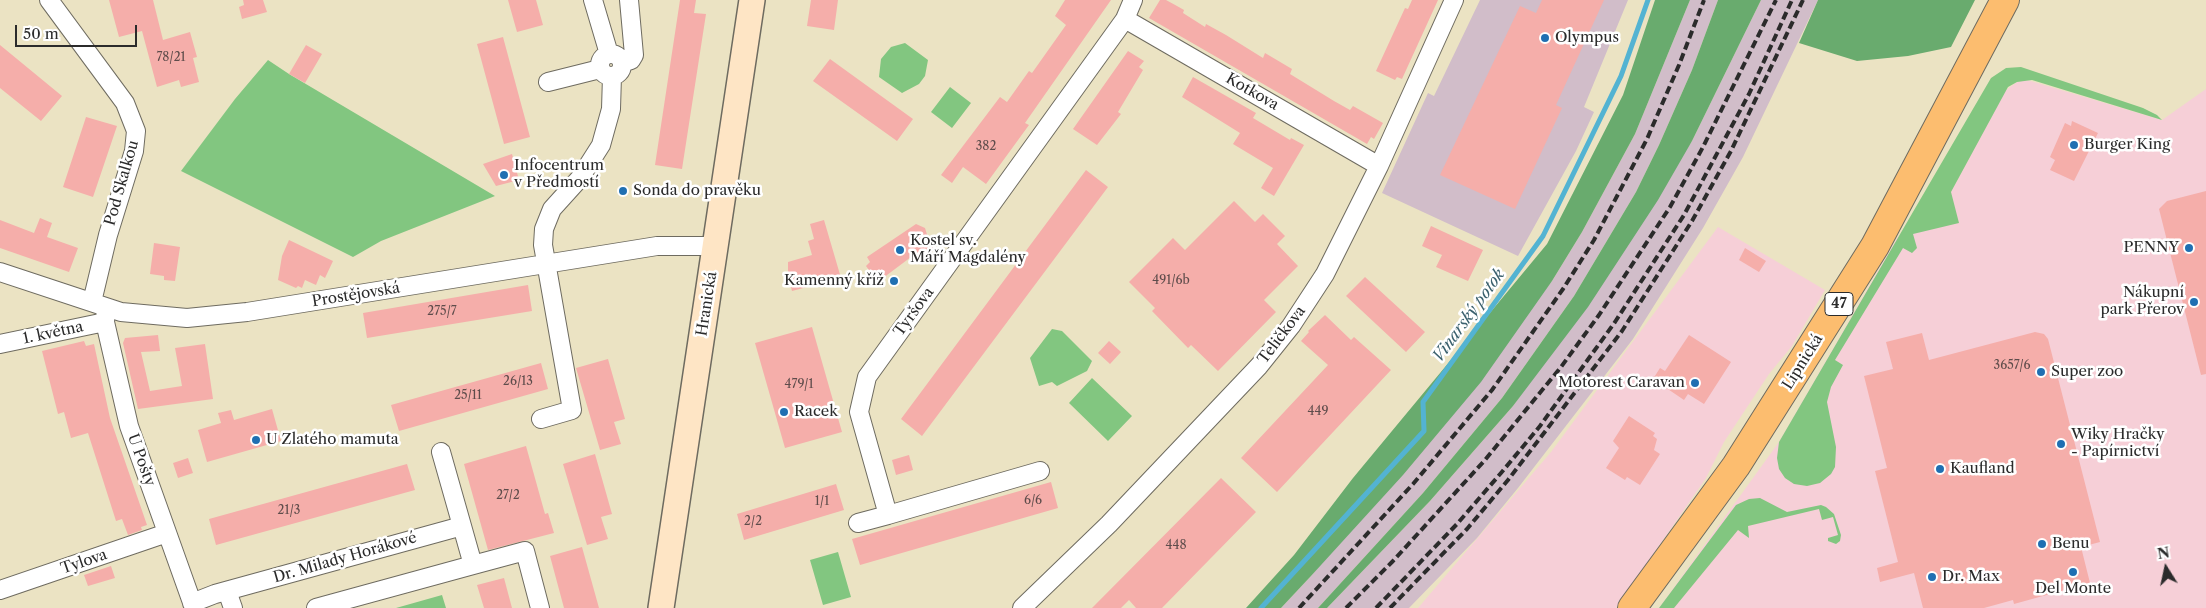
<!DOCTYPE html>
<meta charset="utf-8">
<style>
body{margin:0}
#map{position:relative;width:2206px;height:608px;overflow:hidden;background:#ebe3c3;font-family:"Libre Caslon Text",serif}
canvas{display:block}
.north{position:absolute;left:2141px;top:543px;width:50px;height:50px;-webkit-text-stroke:4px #fff;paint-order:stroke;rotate:350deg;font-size:14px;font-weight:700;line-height:20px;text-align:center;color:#2b2b2b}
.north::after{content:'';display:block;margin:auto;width:18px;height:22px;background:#2b2b2b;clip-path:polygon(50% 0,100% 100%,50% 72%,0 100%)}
.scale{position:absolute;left:15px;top:25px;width:122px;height:22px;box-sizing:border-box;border:2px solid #2b2b2b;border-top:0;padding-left:6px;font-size:15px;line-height:18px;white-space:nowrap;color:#2b2b2b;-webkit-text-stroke:4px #fff;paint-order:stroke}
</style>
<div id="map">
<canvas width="2206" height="608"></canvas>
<div class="north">N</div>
<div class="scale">50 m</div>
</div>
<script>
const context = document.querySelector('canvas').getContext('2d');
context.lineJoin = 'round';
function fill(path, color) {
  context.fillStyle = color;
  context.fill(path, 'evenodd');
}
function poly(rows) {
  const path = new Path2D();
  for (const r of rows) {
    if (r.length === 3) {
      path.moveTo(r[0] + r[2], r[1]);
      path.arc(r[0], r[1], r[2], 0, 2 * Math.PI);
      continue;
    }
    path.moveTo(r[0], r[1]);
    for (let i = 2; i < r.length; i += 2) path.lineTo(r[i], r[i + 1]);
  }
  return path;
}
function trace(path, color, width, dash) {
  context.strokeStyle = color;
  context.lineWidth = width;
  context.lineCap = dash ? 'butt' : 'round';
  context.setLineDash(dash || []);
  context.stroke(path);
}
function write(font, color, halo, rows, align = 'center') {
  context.font = font + ' "Libre Caslon Text",serif';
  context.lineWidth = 5;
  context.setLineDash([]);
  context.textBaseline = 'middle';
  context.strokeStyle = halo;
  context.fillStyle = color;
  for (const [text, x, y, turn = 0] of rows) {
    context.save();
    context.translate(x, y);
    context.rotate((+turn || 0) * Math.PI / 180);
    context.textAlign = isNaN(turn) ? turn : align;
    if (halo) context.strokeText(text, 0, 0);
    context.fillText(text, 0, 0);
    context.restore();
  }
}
const built = poly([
 [2027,80,2162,120,2206,89,2206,608,1659,608,1779,442,1897,238,1951,192,2005,91,2017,82],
 [1718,227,1825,290,1792,346,1769,374,1724,442,1706,478,1616,608,1418,608,1551,452]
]);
const industrial = poly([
 [1480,0,1628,0,1584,107,1594,112,1576,151,1518,256,1382,193,1428,93,1434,96],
 [1690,0,1718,0,1692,70,1659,145,1636,192,1574,296,1502,398,1423,493,1318,608,1281,608,1311,576,1552,281,1582,232,1635,134],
 [1761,0,1818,0,1743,157,1703,228,1633,339,1518,488,1477,538,1409,608,1327,608,1430,501,1513,406,1692,141]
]);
const green = poly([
 [905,43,928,60,925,76,919,84,902,93,879,77,881,59,891,47],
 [268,60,289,74,495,196,381,241,353,257,181,171,235,99],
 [2021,67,2143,108,2157,115,2162,120,2032,80,2017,82,2008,87,1951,192,1959,223,1913,234,1917,248,1912,253,1903,248,1835,360,1843,365,1831,387,1827,402,1836,447,1835,467,1831,474,1820,483,1807,486,1794,484,1785,478,1779,469,1777,458,1779,442,1991,78,2006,68],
 [950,87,971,103,952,128,931,112],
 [1052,329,1062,331,1092,361,1087,371,1057,386,1052,382,1039,386,1030,358],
 [1092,378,1132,416,1108,441,1069,403],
 [1760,498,1787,512,1821,505,1826,507,1834,514,1841,535,1840,541,1836,544,1828,541,1828,538,1838,535,1833,517,1822,520,1819,509,1748,526,1749,538,1738,530,1674,608,1659,608,1736,505,1749,499],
 [838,552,851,597,823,605,810,560],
 [442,595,446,608,396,608]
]);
const forest = poly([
 [1655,0,1690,0,1635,134,1582,232,1552,281,1481,382,1403,475,1311,576,1281,608,1246,608,1294,555,1353,478,1547,244,1623,95],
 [1718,0,1761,0,1692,141,1658,200,1588,307,1513,406,1430,501,1327,608,1318,608,1423,493,1502,398,1574,296,1636,192,1659,145,1692,70],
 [1818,0,1975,0,1951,47,1908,56,1857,61,1799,43]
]);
const stream = poly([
 [1261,608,1424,431,1423,402,1543,236,1621,76,1648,0]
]);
const building = poly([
 [109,0,153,0,163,40,190,32,197,57,193,58,199,82,181,87,179,80,157,87,142,31,119,37],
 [243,0,263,0,267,12,242,19,239,7,244,5],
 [508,0,536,0,543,25,517,32],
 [680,0,696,0,694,13,706,14,682,169,655,165],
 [811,0,838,0,834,30,807,26],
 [1065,0,1111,0,1025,123,1029,125,986,184,963,167,952,183,941,175,1000,97,1007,102,1029,71,1032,73,1066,25,1055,16],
 [1160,0,1166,0,1177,6,1184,10,1183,13,1205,27,1206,24,1226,35,1263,58,1265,53,1292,69,1290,74,1334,101,1350,110,1353,106,1383,123,1374,139,1371,137,1367,144,1149,18],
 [1412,0,1438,0,1402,79,1397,77,1395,80,1376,71,1405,8,1408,9],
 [1542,0,1604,0,1556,105,1562,108,1515,209,1440,175,1520,6,1536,13],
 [503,37,530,137,504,144,477,44],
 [0,45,62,96,41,121,0,88],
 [306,45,322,54,305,83,289,74],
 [1128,51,1144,61,1139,67,1143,70,1118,112,1121,114,1097,145,1073,129],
 [830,59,913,119,897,141,813,81],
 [1193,77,1256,113,1253,118,1290,140,1291,138,1304,145,1274,196,1261,188,1273,168,1233,144,1240,133,1182,97],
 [86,117,117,126,93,197,63,187],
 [2072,121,2098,133,2074,181,2050,170,2055,160,2050,157,2065,123,2071,126],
 [512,154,519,180,496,186,483,164],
 [1086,170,1108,187,922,436,901,419],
 [2206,191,2206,374,2201,375,2159,209,2167,201],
 [1234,201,1255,222,1263,214,1285,236,1277,244,1298,266,1264,300,1276,312,1218,371,1191,345,1188,348,1152,311,1155,308,1129,282,1173,238,1185,250],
 [40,218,52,223,47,237,78,248,69,272,0,248,0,220,34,233],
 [824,220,841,278,792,291,788,275,788,262,812,255,808,241,814,239,810,224],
 [916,224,925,228,929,241,934,248,919,260,915,254,883,278,879,274,874,277,866,266,870,262,867,257],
 [1431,226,1483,250,1468,281,1436,267,1442,255,1422,246],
 [289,240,333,261,325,278,320,275,316,285,305,280,302,288,298,286,296,288,278,280,282,256],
 [154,243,180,247,175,281,164,280,164,276,150,274],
 [1745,248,1766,261,1759,272,1739,260],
 [1365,277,1425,332,1406,352,1346,296],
 [528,285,532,311,367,338,363,313],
 [1325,315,1351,340,1354,337,1391,370,1277,492,1241,458,1328,365,1301,341,1309,332,1308,331],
 [812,327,842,432,785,448,755,343],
 [2035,332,2044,334,2048,339,2100,542,2081,547,2090,583,2014,604,2013,600,1984,608,1923,608,1914,573,1880,582,1877,568,1898,562,1875,471,1887,468,1864,376,1893,369,1886,342,1922,333,1929,360],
 [158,335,160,351,141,352,150,391,182,386,175,348,205,344,213,399,138,409,123,343,125,338],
 [1689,335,1731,362,1704,404,1688,394,1684,400,1653,379,1660,368,1665,371],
 [84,341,86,346,94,344,110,418,147,525,141,527,142,530,128,535,122,519,116,521,88,433,71,438,64,412,58,414,42,351],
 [1109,341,1121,352,1110,364,1098,353],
 [608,359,625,419,614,422,621,444,600,450,576,368],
 [541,363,548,389,399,431,391,405],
 [272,409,281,441,207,462,198,430,221,423,218,413,231,410,234,420],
 [1629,416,1655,433,1653,436,1657,439,1654,450,1660,454,1640,485,1627,477,1625,480,1606,468,1619,448,1613,441],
 [526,446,545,514,548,513,554,533,488,550,464,464],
 [595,454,612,514,601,517,608,539,587,545,563,464],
 [909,455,913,470,896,475,892,460],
 [188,458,193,473,178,478,173,463],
 [407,464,415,490,216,545,209,519],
 [1221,478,1256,512,1162,608,1136,608,1129,600,1121,608,1092,608],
 [1051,482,1058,508,860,565,852,539],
 [836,484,844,510,744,540,737,514],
 [582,547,599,608,564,608,550,556],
 [111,566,115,578,88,586,84,575],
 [504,578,512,608,484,608,477,585]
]);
const street = poly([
 [49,0,125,103,136,131,134,151,108,235,92,302],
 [593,0,609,54],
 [1125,19,1379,166],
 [611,65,11],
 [622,63,631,60,634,55,629,0],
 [548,82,600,69],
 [0,272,121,312,187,318,247,312,657,246,716,246],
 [106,307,105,322,129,426,194,608],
 [0,344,105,322],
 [541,419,572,410,543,245,544,229,552,209,580,178,601,145,611,109,612,76],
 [441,452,462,526],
 [1040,471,888,515,859,412,867,377,1125,19,1133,0],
 [858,523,888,515],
 [0,590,167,533],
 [227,591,233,608],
 [192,603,215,594,462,526,473,565,525,551,540,608],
 [316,608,473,565],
 [1022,608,1109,524,1259,366,1291,326,1325,274,1379,166,1454,0]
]);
const secondary = poly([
 [661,608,752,0]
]);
const primary = poly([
 [1632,608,1736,466,1875,246,2005,0]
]);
const rail = poly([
 [1299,608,1413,484,1492,390,1563,289,1594,240,1647,139,1679,65,1704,0],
 [1346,608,1393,561,1485,460,1561,367,1599,315,1670,207,1703,147,1776,0],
 [1376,608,1457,524,1501,473,1540,426,1615,322,1684,215,1749,94,1792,0],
 [1390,608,1467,529,1508,480,1622,331,1692,221,1731,151,1803,0]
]);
const markers = [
 [1545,38,5,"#1f6fb2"],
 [2074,145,5,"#1f6fb2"],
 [504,175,5,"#1f6fb2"],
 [623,191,5,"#1f6fb2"],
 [2189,248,5,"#1f6fb2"],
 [900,250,5,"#1f6fb2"],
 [894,281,5,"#1f6fb2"],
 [2194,302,5,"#1f6fb2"],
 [2041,372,5,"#1f6fb2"],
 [1695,383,5,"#1f6fb2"],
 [784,412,5,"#1f6fb2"],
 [256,440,5,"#1f6fb2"],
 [2061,444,5,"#1f6fb2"],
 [1940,469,5,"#1f6fb2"],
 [2042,544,5,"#1f6fb2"],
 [2073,572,5,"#1f6fb2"],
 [1932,577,5,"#1f6fb2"]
];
const numberNames = [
 ["78/21",171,58],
 ["382",986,147],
 ["491/6b",1171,281],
 ["275/7",442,312],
 ["3657/6",2012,366],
 ["26/13",518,382],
 ["479/1",799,385],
 ["25/11",468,396],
 ["449",1318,412],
 ["27/2",508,496],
 ["6/6",1033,501],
 ["1/1",822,502],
 ["21/3",289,511],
 ["2/2",753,522],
 ["448",1176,546]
];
const shields = [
 [1839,304,28]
];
const shieldNames = [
 ["47",1839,304]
];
const poiNames = [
 ["Olympus",1555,38],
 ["Burger King",2084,145],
 ["Infocentrum",514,166],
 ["v Předmostí",514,183],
 ["Sonda do pravěku",633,191],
 ["Kostel sv.",910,241],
 ["Máří Magdalény",910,258],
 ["PENNY",2179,248,"right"],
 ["Kamenný kříž",884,281,"right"],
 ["Nákupní",2184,293,"right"],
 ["park Přerov",2184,310,"right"],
 ["Super zoo",2051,372],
 ["Motorest Caravan",1685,383,"right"],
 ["Racek",794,412],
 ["Wiky Hračky",2071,435],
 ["- Papírnictví",2071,452],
 ["U Zlatého mamuta",266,440],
 ["Kaufland",1950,469],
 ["Benu",2052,544],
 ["Dr. Max",1942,577],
 ["Del Monte",2073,589,"center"]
];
const streetNames = [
 ["Kotkova",1252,92,30],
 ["Pod Skalkou",122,183,-74],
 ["Prostějovská",356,295,-9],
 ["Hranická",707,304,-81],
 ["Tyršova",914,312,-54],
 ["1. května",53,333,-12],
 ["Teličkova",1282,335,-53],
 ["Lipnická",1803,362,-58],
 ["U Pošty",141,460,70],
 ["Dr. Milady Horákové",345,558,-16],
 ["Tylova",84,562,-19]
];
const waterNames = [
 ["Vinarský potok",1469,316,-54]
];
fill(built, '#f6cfd7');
fill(industrial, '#d1bdc9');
fill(green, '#82c680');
fill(forest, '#69ab6e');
trace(stream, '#53b3d2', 5);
fill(building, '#f5aeaa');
trace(street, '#6e6b60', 20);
trace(secondary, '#6e6b60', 28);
trace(primary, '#6e6b60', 30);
trace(street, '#fff', 18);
trace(secondary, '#fee5c5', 25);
trace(primary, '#fcbd6f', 28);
trace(rail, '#2b2b2b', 4, [8, 4]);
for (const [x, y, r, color] of markers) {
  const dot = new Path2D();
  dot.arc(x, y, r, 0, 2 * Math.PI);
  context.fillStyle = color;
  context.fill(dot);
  trace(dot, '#fff', 2);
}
write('12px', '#5e4c4b', null, numberNames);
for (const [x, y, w] of shields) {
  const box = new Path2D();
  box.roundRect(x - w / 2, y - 11.5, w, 23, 4);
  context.fillStyle = '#fff';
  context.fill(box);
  trace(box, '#2b2b2b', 1);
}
write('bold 14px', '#2b2b2b', null, shieldNames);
write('15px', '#2b2b2b', '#fff', poiNames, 'left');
write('15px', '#2b2b2b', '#fff', streetNames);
write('italic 16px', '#3b616e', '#fff', waterNames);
</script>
